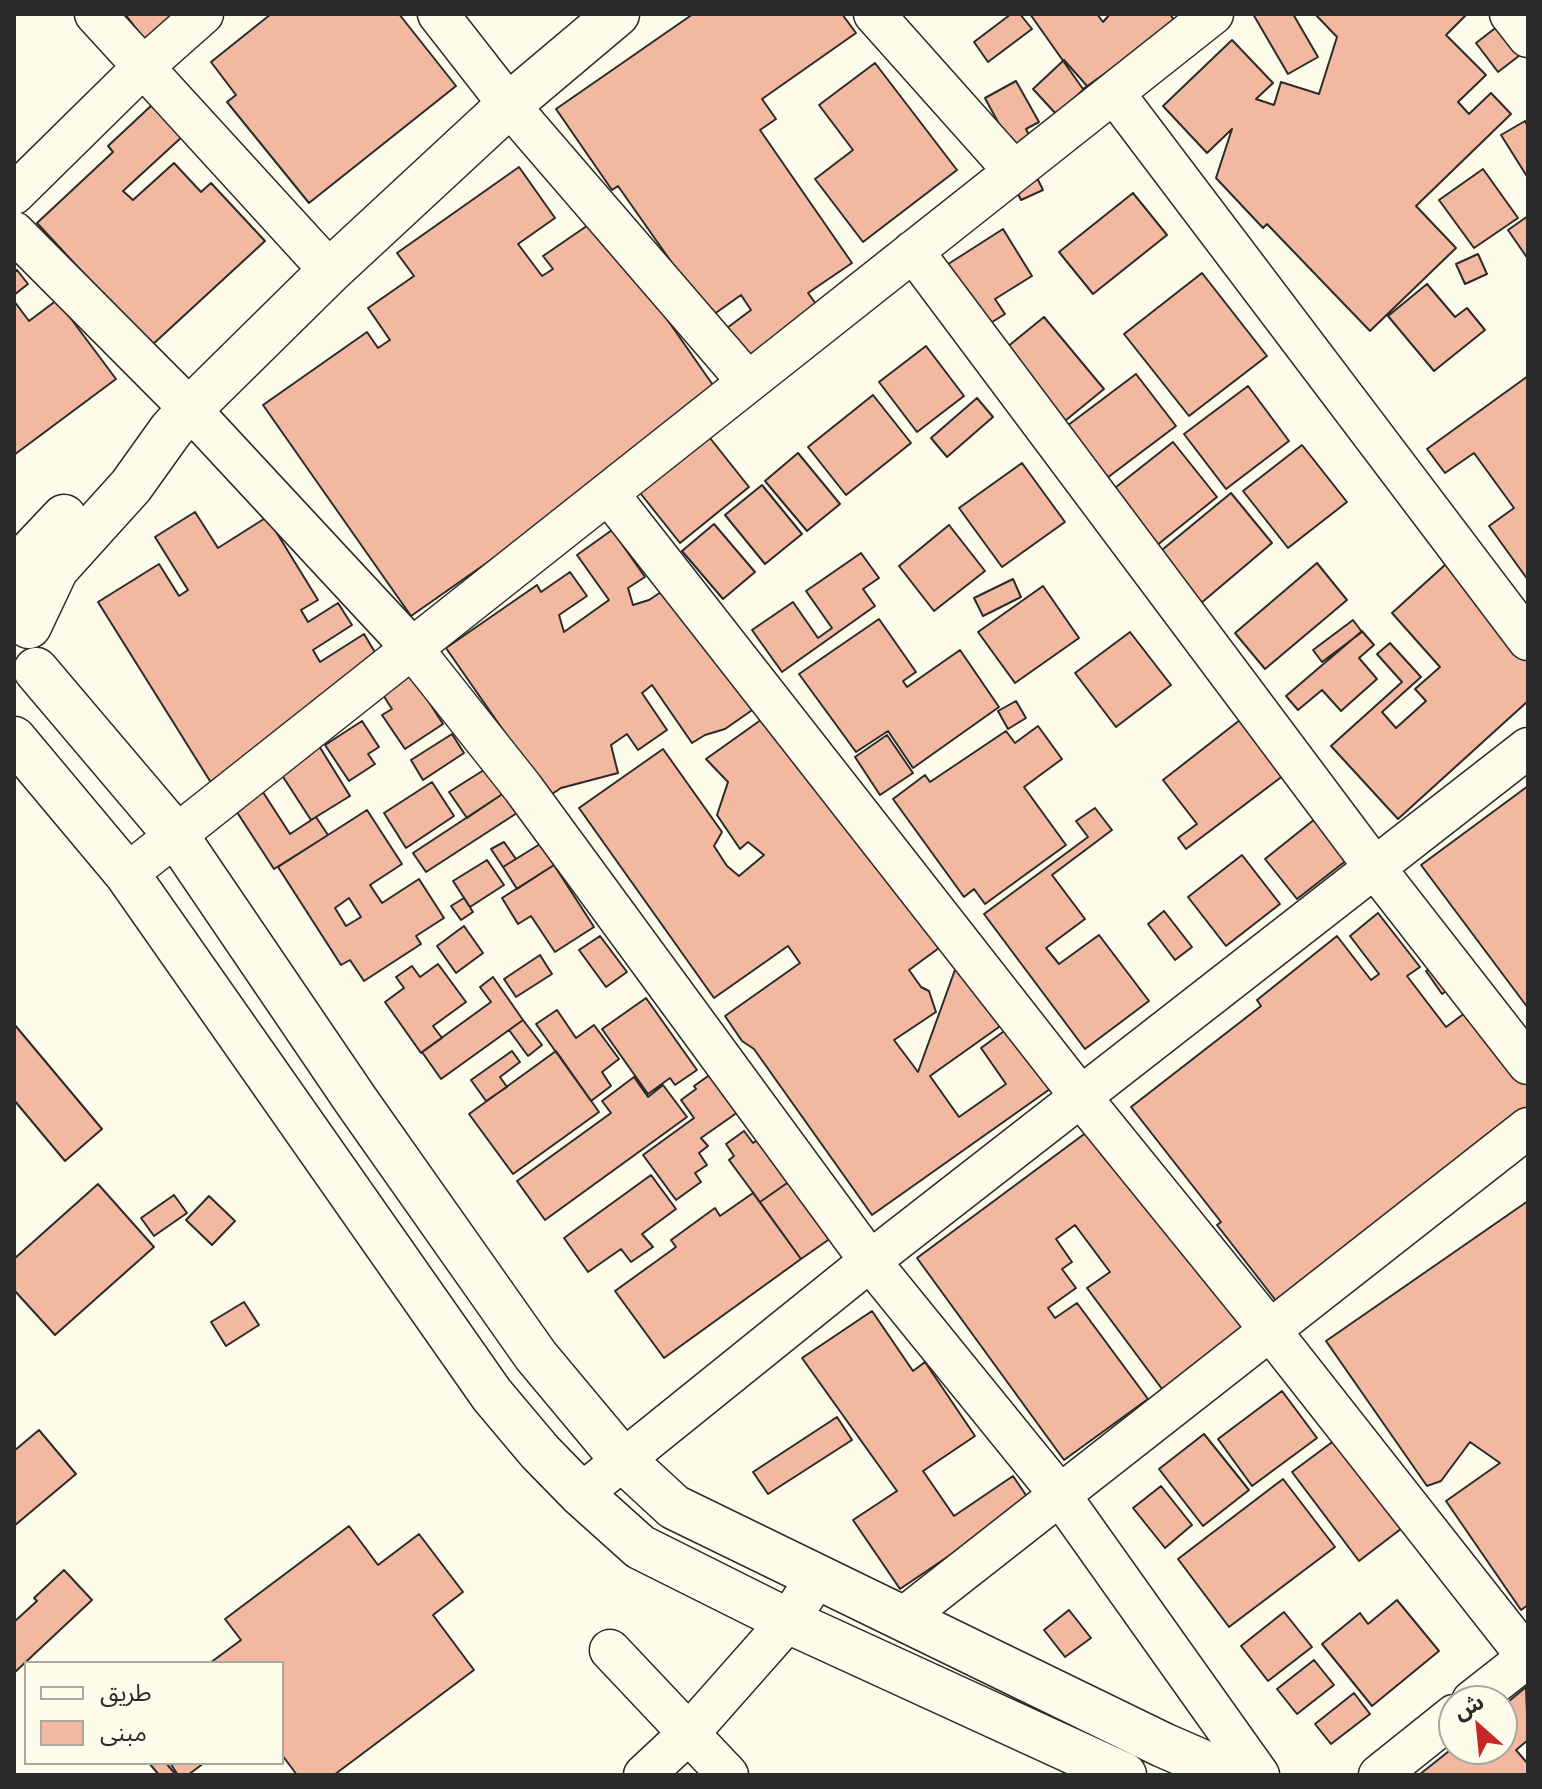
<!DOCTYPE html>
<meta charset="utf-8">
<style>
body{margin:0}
#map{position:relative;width:1542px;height:1789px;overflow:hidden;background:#fdfbea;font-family:"Exo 2","Noto Sans Arabic",sans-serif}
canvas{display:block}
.frame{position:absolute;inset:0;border:16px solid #2b2b2b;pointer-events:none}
.legend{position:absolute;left:24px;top:1661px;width:260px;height:104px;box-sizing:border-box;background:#fdfbea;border:2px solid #a9a89e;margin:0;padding:10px 14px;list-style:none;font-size:24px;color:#2b2b2b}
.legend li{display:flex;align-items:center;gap:16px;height:40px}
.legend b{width:40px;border:2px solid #a9a89e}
.north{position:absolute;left:1438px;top:1685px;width:80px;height:80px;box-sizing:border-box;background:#fdfbea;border:2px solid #a9a89e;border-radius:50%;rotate:333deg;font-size:22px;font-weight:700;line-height:32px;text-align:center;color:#2b2b2b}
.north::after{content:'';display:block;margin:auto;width:28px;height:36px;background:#c62828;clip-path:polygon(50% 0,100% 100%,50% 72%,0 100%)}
</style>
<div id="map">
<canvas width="1542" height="1789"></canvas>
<div class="frame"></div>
<ul class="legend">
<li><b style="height:10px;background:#fdfbea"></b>طريق</li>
<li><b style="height:22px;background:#f2b8a0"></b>مبنى</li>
</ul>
<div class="north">ش</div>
</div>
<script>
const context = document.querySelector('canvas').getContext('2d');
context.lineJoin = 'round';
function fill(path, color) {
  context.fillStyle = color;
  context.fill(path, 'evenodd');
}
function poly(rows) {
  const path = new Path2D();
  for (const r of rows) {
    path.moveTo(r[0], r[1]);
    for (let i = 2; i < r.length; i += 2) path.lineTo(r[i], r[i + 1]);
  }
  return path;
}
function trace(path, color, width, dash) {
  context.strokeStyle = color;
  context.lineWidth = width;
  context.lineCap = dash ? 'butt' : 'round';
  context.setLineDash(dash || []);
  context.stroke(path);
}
const building = poly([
 [125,14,205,14,155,53,125,14],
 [271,14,399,14,456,86,309,203,227,102,236,95,211,62,271,14],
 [693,14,842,14,856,33,762,99,776,119,760,130,852,263,808,293,821,311,742,367,719,334,751,310,741,295,710,317,618,186,612,190,556,109,693,14],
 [1011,14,1020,14,1032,29,988,62,974,42,1011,14],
 [1030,14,1097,14,1103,22,1110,14,1170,14,1176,23,1083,89,1030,14],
 [1253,14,1293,14,1318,57,1288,74,1253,14],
 [1315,14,1467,14,1446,35,1486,75,1458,102,1469,114,1491,93,1511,114,1416,206,1456,248,1370,331,1267,224,1263,228,1216,178,1232,129,1207,153,1163,106,1232,40,1273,83,1256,99,1274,105,1281,82,1319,94,1337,37,1315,14],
 [1507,19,1528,49,1498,72,1476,43,1507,19],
 [1064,60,1087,86,1057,115,1033,89,1064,60],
 [875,63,957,170,863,242,815,179,853,150,819,105,875,63],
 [1016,81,1039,122,1026,129,1033,143,1015,154,985,98,1016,81],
 [153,104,183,136,123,191,133,200,174,163,201,192,211,183,265,241,151,346,37,223,113,152,108,146,153,104],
 [1525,121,1528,127,1528,178,1501,135,1525,121],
 [1021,145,1043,190,1021,200,999,155,1021,145],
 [519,167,555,218,518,244,542,276,553,269,543,256,597,219,722,398,411,616,263,405,367,332,378,348,390,340,368,308,414,276,397,253,519,167],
 [1483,169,1518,218,1474,248,1439,200,1483,169],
 [1133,193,1167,235,1093,294,1059,252,1133,193],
 [1528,216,1528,259,1508,230,1528,216],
 [1003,229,1032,276,995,299,1005,314,981,329,942,268,1003,229],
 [1478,254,1487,274,1465,284,1456,264,1478,254],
 [17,270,28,284,14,295,14,273,17,270],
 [1202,273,1267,356,1189,416,1124,334,1202,273],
 [1427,284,1455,317,1467,308,1485,330,1434,371,1388,316,1427,284],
 [57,300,116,379,14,455,14,301,29,321,57,300],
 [1044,317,1104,389,1060,425,1001,352,1044,317],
 [926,346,964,396,917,432,879,382,926,346],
 [1136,374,1176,426,1103,481,1063,429,1136,374],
 [1528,376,1527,409,1528,580,1489,526,1514,508,1474,453,1445,473,1427,449,1528,376],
 [1248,386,1289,441,1226,489,1184,434,1248,386],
 [873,395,911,443,846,495,808,447,873,395],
 [977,398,993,417,947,457,931,438,977,398],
 [702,428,749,487,680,543,633,484,702,428],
 [1173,442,1217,497,1156,546,1111,491,1173,442],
 [1302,445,1347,502,1288,548,1243,491,1302,445],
 [798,453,840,504,807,531,765,481,798,453],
 [1022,463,1065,522,1002,567,959,508,1022,463],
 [762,485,802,534,765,564,725,515,762,485],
 [1231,493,1272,543,1200,604,1157,554,1231,493],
 [195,512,218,548,267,517,318,600,301,610,308,622,338,603,352,625,313,650,320,662,364,634,379,659,215,789,98,602,159,564,179,596,188,590,155,537,195,512],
 [714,524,755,572,723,599,682,551,714,524],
 [949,525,985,571,934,611,899,566,949,525],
 [612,530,645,577,628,588,633,605,649,600,676,582,761,704,725,729,705,735,692,743,652,685,642,693,667,730,638,750,627,734,611,745,618,773,561,788,549,796,446,648,537,585,541,592,570,572,587,596,559,615,564,632,609,600,577,555,612,530],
 [861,553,879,578,863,589,875,606,782,672,752,630,793,602,818,638,832,628,806,591,861,553],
 [1457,554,1528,633,1528,701,1398,819,1331,746,1402,682,1377,654,1390,643,1421,677,1382,712,1396,728,1426,701,1415,689,1440,667,1392,613,1457,554],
 [1317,563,1347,600,1265,669,1235,633,1317,563],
 [1013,579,1021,597,983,616,974,598,1013,579],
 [1043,586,1079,638,1015,683,978,632,1043,586],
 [879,619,916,672,903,681,907,687,960,650,999,707,913,768,888,731,856,752,799,674,879,619],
 [1353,620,1362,632,1322,662,1313,650,1353,620],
 [1362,631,1374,645,1359,658,1377,679,1341,711,1322,690,1298,710,1286,696,1362,631],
 [1130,632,1171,685,1116,727,1075,673,1130,632],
 [407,668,443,724,405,749,382,715,392,709,378,687,407,668],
 [1016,701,1026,718,1008,729,998,711,1016,701],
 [772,712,939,948,909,970,921,987,929,991,936,1012,894,1040,918,1072,960,956,1006,1022,930,1076,959,1117,1006,1084,981,1048,1007,1029,1050,1089,872,1215,754,1049,742,1041,725,1016,800,963,788,946,714,998,579,808,663,749,722,832,714,846,727,866,739,876,764,855,748,842,740,849,717,815,728,782,706,759,772,712],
 [1245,716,1288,772,1186,849,1178,838,1197,824,1163,780,1245,716],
 [362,721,379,747,368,754,375,764,349,781,325,745,362,721],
 [1038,726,1062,759,1024,787,1066,845,985,904,974,889,964,897,893,799,925,775,930,782,1006,731,1015,743,1038,726],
 [452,734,464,753,423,780,411,760,452,734],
 [887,735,913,773,880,795,855,757,887,735],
 [316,741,350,796,311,820,276,766,316,741],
 [487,768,504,793,467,818,449,792,487,768],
 [432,782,454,816,406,848,384,813,432,782],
 [259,786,290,834,316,817,328,835,274,869,231,803,259,786],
 [1528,786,1528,1008,1421,865,1528,786],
 [504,793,517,813,426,872,413,853,504,793],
 [1095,808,1112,830,1052,875,1085,919,1046,948,1059,964,1099,935,1149,1001,1085,1049,984,914,1088,837,1076,821,1095,808],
 [367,810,402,864,370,885,382,903,419,879,444,918,416,936,421,944,364,981,350,960,341,965,278,867,367,810],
 [349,898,361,917,346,926,335,908,349,898],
 [1320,815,1352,856,1297,899,1265,859,1320,815],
 [504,842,516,859,503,867,491,849,504,842],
 [540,844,554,865,517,889,503,867,540,844],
 [1242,855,1280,904,1226,946,1188,897,1242,855],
 [487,860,504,885,470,907,453,881,487,860],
 [554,865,594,927,555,952,531,916,518,924,502,898,554,865],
 [464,898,473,912,461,920,451,906,464,898],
 [1164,911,1192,947,1175,960,1148,924,1164,911],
 [1378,913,1420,967,1407,976,1446,1027,1469,1010,1528,1085,1528,1108,1277,1302,1217,1225,1221,1222,1131,1107,1261,1006,1257,1000,1337,936,1371,980,1379,974,1350,936,1378,913],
 [464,926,483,953,456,973,437,946,464,926],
 [600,936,627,972,606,987,579,950,600,936],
 [540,955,552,974,516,997,504,979,540,955],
 [1440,962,1455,985,1442,994,1426,971,1440,962],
 [438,964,466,1002,433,1026,442,1038,421,1053,385,1002,404,988,396,977,412,966,420,977,438,964],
 [493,977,523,1020,441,1079,422,1052,491,1002,480,987,493,977],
 [646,998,697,1070,675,1085,670,1078,648,1094,602,1029,646,998],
 [557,1010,576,1038,594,1025,619,1059,602,1072,611,1086,591,1101,536,1024,557,1010],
 [523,1020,542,1045,528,1056,509,1030,523,1020],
 [14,1024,102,1129,65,1161,14,1100,14,1024],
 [512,1051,520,1062,500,1077,507,1087,486,1101,471,1080,512,1051],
 [556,1051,599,1112,513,1174,469,1114,556,1051],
 [711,1074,738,1112,701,1138,708,1146,699,1153,707,1165,695,1173,701,1182,676,1200,643,1155,694,1118,681,1100,696,1089,694,1086,711,1074],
 [634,1077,648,1097,663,1085,687,1117,545,1220,517,1181,611,1113,602,1101,634,1077],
 [1091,1129,1252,1322,1162,1389,1087,1288,1110,1272,1075,1225,1056,1239,1072,1262,1062,1269,1076,1288,1048,1308,1055,1318,1077,1303,1148,1399,1064,1460,917,1258,1091,1129],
 [744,1131,753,1143,769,1132,800,1174,760,1202,729,1160,734,1156,726,1144,744,1131],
 [800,1174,841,1231,801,1259,760,1202,800,1174],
 [651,1175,676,1209,642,1234,653,1247,631,1262,621,1249,588,1272,564,1238,651,1175],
 [98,1184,154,1247,55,1335,14,1290,14,1259,98,1184],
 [753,1193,801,1259,664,1358,615,1291,676,1247,671,1240,715,1208,720,1216,753,1193],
 [174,1195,187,1213,154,1236,141,1218,174,1195],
 [209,1196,235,1221,212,1245,186,1220,209,1196],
 [1528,1201,1528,1605,1521,1610,1446,1501,1500,1463,1470,1442,1441,1481,1427,1486,1326,1341,1528,1201],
 [244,1302,259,1325,226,1346,211,1322,244,1302],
 [872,1311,913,1371,925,1362,975,1436,923,1471,954,1516,1013,1476,1030,1501,900,1589,853,1520,897,1491,802,1358,872,1311],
 [1282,1391,1317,1438,1252,1486,1218,1439,1282,1391],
 [837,1417,852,1440,768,1494,753,1472,837,1417],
 [39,1430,76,1474,14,1526,14,1451,39,1430],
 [1204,1434,1249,1490,1203,1526,1159,1469,1204,1434],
 [1343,1434,1410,1522,1359,1561,1292,1472,1343,1434],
 [1283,1479,1335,1547,1229,1627,1178,1559,1283,1479],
 [1161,1486,1192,1525,1165,1548,1133,1508,1161,1486],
 [349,1526,378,1565,419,1534,463,1592,433,1615,474,1670,334,1775,297,1775,282,1755,282,1663,210,1663,241,1640,225,1619,349,1526],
 [64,1570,92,1600,14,1673,14,1622,37,1601,34,1598,64,1570],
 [1397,1600,1439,1651,1372,1706,1322,1644,1360,1613,1368,1624,1397,1600],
 [1069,1610,1091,1638,1065,1657,1044,1630,1069,1610],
 [1284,1612,1312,1647,1268,1681,1241,1646,1284,1612],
 [1314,1660,1334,1685,1297,1714,1277,1689,1314,1660],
 [1526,1687,1528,1740,1516,1750,1528,1764,1528,1775,1419,1775,1454,1747,1454,1749,1502,1749,1502,1707,1526,1687],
 [1354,1693,1370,1714,1331,1744,1315,1724,1354,1693],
 [149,1763,166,1763,176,1775,159,1775,149,1763],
 [170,1763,204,1763,188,1775,178,1775,170,1763]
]);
const minor = poly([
 [95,14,330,271],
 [438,14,509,105,748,382],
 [874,14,1014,171],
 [1510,14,1528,37],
 [1114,93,1528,640],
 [14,194,142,68,203,14],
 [14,232,190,409,412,648,523,788,870,1261,1060,1495,1259,1775],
 [913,251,1375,868,1528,1064],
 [608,493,1081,1097,1270,1330,1528,1658],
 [127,874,1213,14],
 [581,1494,870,1261,1528,748],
 [903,1618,1528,1128],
 [610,1650,728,1775],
 [1472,1701,1528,1657],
 [644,1775,689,1733,788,1621,817,1577],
 [1379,1775,1454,1715]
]);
const major = poly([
 [14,581,30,553,64,517],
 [29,626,56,569,131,486,171,430,190,409,330,271,509,105,617,14],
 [36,670,175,834,357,1102,536,1356,622,1459,674,1507,1163,1745,1232,1775],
 [14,739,127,874,492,1395,540,1452,581,1494,640,1547,788,1621,1124,1775]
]);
fill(building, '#f2b8a0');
trace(building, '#2b2b2b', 2);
trace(minor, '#2b2b2b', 43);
trace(major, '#2b2b2b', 47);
trace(minor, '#fdfbea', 40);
trace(major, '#fdfbea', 44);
</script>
